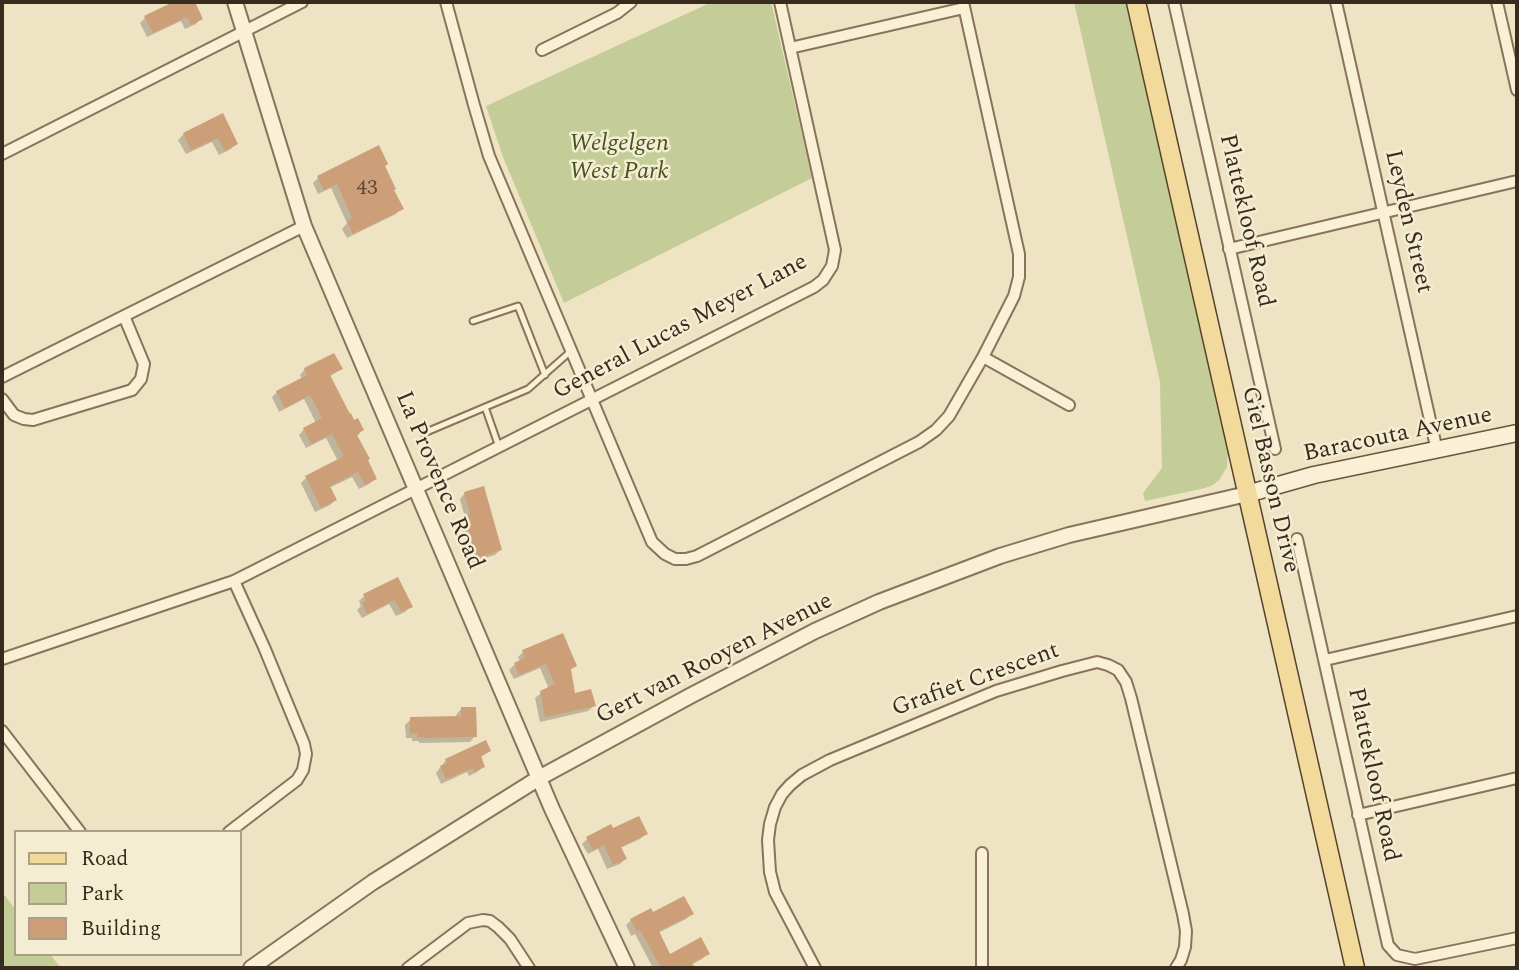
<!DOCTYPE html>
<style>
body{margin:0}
#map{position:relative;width:1519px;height:970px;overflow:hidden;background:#eee3c3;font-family:Spectral,serif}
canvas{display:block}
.frame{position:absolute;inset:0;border:4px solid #382c1e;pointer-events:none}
.legend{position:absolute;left:14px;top:830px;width:228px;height:126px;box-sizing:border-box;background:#f5edd2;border:2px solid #a9a08a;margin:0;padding:9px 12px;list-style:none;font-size:21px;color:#382c1e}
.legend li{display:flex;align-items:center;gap:14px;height:35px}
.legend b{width:35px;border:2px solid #a9a08a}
</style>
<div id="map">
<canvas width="1519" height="970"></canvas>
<div class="frame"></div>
<ul class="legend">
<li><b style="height:9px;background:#f1da9b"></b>Road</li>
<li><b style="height:19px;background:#c4cc97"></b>Park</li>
<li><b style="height:19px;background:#cc9f79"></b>Building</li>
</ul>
</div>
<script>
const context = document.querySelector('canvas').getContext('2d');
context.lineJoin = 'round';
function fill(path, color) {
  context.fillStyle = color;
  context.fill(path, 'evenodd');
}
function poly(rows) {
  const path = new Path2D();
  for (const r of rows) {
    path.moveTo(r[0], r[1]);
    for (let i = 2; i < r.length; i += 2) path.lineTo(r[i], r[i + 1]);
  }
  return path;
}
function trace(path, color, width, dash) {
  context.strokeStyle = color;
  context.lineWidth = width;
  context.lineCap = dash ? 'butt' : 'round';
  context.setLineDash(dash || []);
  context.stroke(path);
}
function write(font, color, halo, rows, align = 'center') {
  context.font = font + ' Spectral,serif';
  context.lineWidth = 5;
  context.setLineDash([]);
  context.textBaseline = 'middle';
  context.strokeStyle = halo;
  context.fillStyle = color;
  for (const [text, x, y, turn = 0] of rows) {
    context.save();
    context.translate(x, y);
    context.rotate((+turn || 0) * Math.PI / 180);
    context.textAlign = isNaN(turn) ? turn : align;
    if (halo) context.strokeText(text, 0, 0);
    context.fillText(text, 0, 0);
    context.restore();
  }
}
const green = poly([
 [712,2,771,2,812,178,564,303,503,157,486,106],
 [1074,2,1126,2,1228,451,1227,467,1219,480,1213,485,1205,488,1145,501,1143,493,1162,468,1160,382],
 [2,892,16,910,16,954,50,954,61,968,2,968]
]);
const shadow = poly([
 [176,2,193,2,201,18,196,24,185,29,181,21,147,37,140,23,145,18],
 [222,115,236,143,231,149,219,155,212,142,186,154,178,140,184,134],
 [318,178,392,190,401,208,396,214,347,238,342,229,347,223,331,188,318,194,313,183],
 [305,369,341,369,329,377,375,478,369,484,359,489,352,477,329,488,335,500,330,505,315,512,301,483,306,478,338,461,326,438,306,448,299,435,304,429,316,423,304,399,279,412,272,397,277,392,302,379,300,375],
 [465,493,500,550,495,555,472,562,460,523,465,518,460,499],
 [397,579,411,606,405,612,396,616,389,604,362,618,357,610,361,606,359,601,364,596],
 [523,652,575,666,569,671,574,695,594,706,588,711,540,722,535,698,541,693,549,689,540,668,514,679,509,670,515,664,520,662,518,657],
 [461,709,475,736,470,742,419,743,419,741,412,741,412,738,406,738,405,725,411,719,456,718,456,715],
 [489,751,480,758,483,767,477,772,469,776,467,772,441,784,436,773,446,760],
 [612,831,646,833,640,839,620,848,625,859,620,864,607,869,598,849,588,854,582,844,588,838],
 [652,914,691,914,686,919,658,933,670,956,708,953,702,959,691,965,693,968,653,968,635,934,631,936,626,925,631,920]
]);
const building = poly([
 [173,2,195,2,203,19,191,25,187,17,153,33,144,16],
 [223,113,238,144,225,151,218,138,191,150,183,133],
 [379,145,388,164,385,166,396,189,394,190,404,209,353,234,347,222,352,218,337,184,324,190,317,176],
 [334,353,343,369,330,375,350,414,351,413,354,420,358,418,364,430,359,433,360,434,357,435,370,459,368,460,377,479,365,485,358,472,330,486,337,500,321,508,305,476,344,456,332,434,311,444,303,428,322,418,310,395,285,408,276,391,307,375,304,368],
 [484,486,502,550,477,558,464,516,470,514,464,492],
 [398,577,413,607,401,612,395,600,367,614,362,603,366,600,363,594],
 [563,633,577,666,571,669,575,693,591,689,596,706,545,717,540,691,555,684,546,664,519,675,514,663,525,658,522,650],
 [461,707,476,707,477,737,424,738,424,737,417,737,417,733,410,734,410,717,461,716],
 [486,740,491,751,481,756,485,767,474,772,473,768,446,779,440,766,447,763,445,759],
 [639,816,648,834,621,847,627,859,613,865,604,845,593,850,586,837,611,824,613,828],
 [684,896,694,914,659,931,670,954,701,937,710,954,692,963,695,968,661,968,640,930,637,932,630,919,651,908,653,912]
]);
const service = poly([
 [473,321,518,306,545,375],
 [485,407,499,447],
 [424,433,528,389,571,351]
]);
const minor = poly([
 [446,2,474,105,489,156,652,542,665,554,675,559,686,559,697,556,919,442,936,430,949,416,983,357,1014,296,1019,277,1019,254,963,2],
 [1174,2,1275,449],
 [1336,2,1437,451],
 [1497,2,1517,90],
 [790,48,964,8],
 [542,50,617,13,631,2],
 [2,154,302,2],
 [1229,249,1517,181],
 [983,357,1069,405],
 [2,377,304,226],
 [2,399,14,415,24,419,33,420,132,390,141,379,144,364,124,316],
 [1297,539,1388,945,1397,955,1415,959,1517,938],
 [2,659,234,581,814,287,823,280,832,266,835,250,780,2],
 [1325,660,1517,616],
 [2,731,80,832],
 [1358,815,1517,778],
 [229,832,297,780,303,770,306,754,304,744,264,647,234,581],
 [408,968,468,923,483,920,490,921,498,927,510,939,529,968],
 [815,968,775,892,770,872,768,840,770,824,775,807,782,794,790,785,802,775,830,760,996,691,1062,671,1097,662,1108,665,1118,670,1126,682,1131,698,1183,914,1186,931,1185,947,1181,960,1176,968],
 [982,968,982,853]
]);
const tertiary = poly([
 [235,2,304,226,552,809,627,968],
 [251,968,373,882,539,778,690,696,815,631,879,602,1000,556,1069,535,1247,494]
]);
const secondary = poly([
 [1247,494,1314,475,1517,433]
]);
const primary = poly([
 [1136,2,1355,968]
]);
const numberNames = [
 ["43",367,190]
];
const parkNames = [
 ["Welgelgen",619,145],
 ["West Park",619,173]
];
const streetNames = [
 ["Plattekloof Road",1245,221,77],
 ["Leyden Street",1407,222,77],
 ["General Lucas Meyer Lane",681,328,-28],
 ["Baracouta Avenue",1398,436,-12],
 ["Giel Basson Drive",1269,480,77],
 ["La Provence Road",438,481,67],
 ["Gert van Rooyen Avenue",715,660,-27],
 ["Grafiet Crescent",976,681,-20],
 ["Plattekloof Road",1372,775,78]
];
fill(green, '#c4cc97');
fill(shadow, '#0003');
fill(building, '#cc9f79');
trace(service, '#88745a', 9);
trace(minor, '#88745a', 14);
trace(tertiary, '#88745a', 18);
trace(secondary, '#6a553d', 19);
trace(primary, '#56422e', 21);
trace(service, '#f9f0d6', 5);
trace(minor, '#f9f0d6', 10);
trace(tertiary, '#f9f0d6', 14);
trace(secondary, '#f9f0d6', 16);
trace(primary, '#f1da9b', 18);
write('21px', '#5d4935', null, numberNames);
write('italic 24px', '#465424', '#f5edd2', parkNames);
write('24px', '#382c1e', '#f5edd2', streetNames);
</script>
